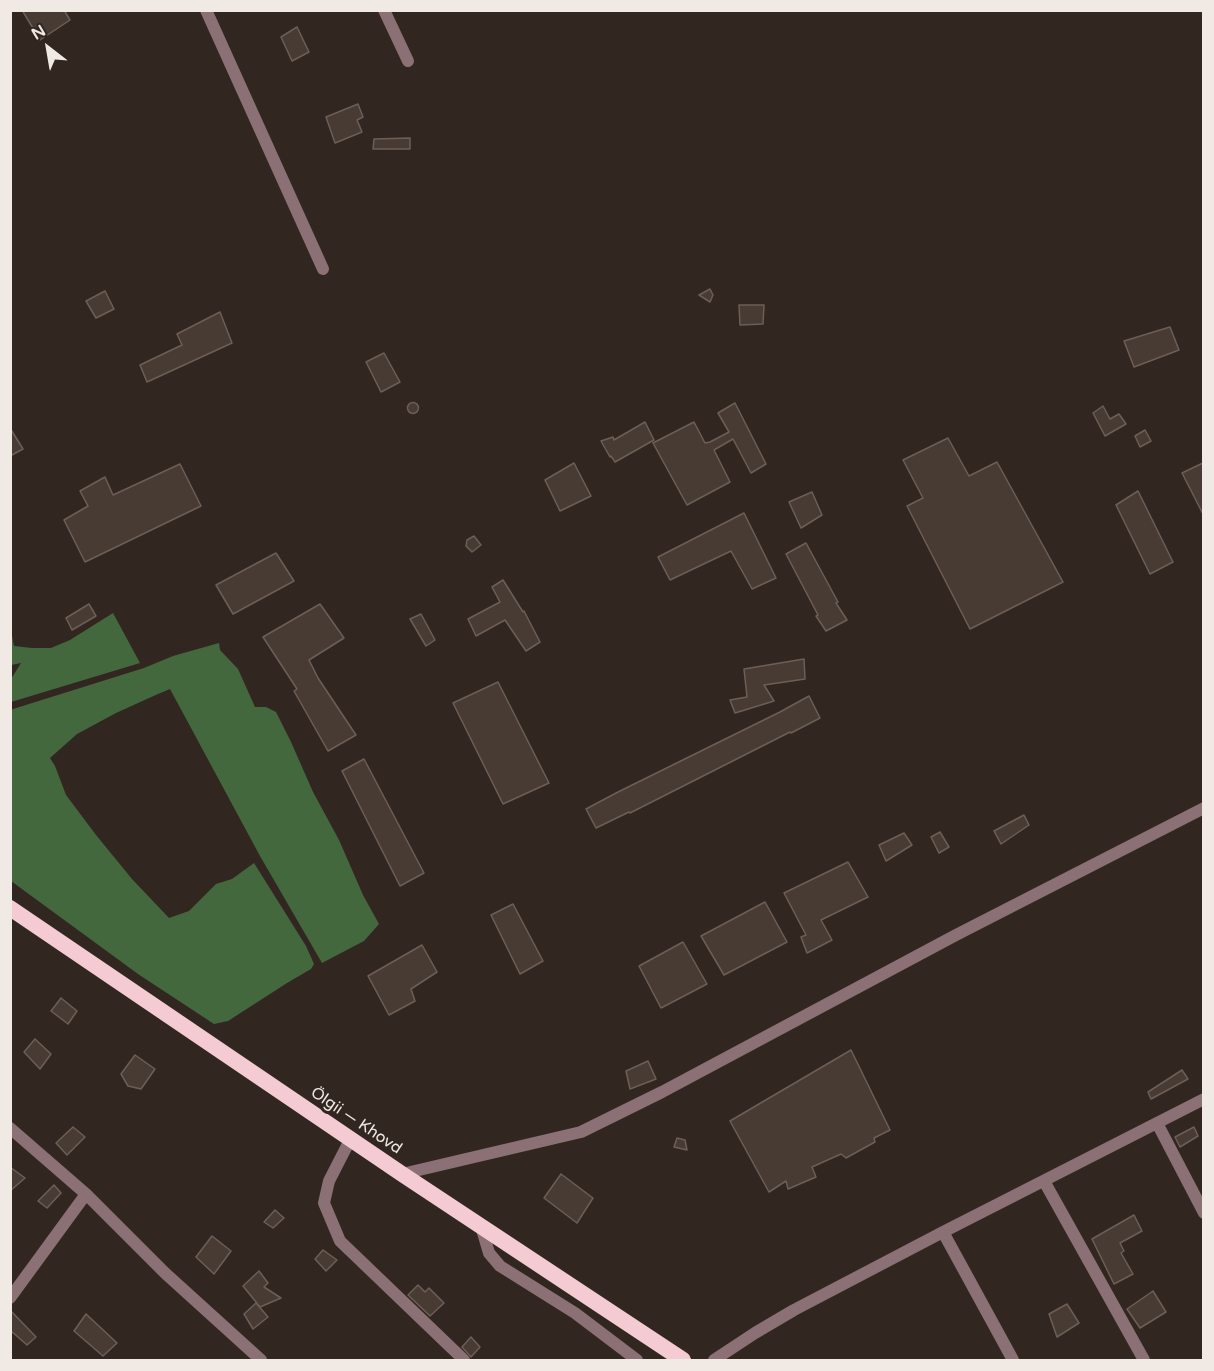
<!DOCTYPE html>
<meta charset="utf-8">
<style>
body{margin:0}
#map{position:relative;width:1214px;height:1371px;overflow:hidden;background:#322720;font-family:"Varela Round",sans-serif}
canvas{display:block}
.frame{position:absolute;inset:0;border:12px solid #f0e9e4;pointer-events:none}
.north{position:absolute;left:18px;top:18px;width:60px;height:60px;-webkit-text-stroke:4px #322720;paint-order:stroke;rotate:329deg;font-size:16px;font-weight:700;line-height:24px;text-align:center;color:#f0e9e4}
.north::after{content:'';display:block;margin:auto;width:21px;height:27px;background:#f0e9e4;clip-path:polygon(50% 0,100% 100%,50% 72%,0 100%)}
</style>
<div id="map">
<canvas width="1214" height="1371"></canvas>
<div class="frame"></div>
<div class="north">N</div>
</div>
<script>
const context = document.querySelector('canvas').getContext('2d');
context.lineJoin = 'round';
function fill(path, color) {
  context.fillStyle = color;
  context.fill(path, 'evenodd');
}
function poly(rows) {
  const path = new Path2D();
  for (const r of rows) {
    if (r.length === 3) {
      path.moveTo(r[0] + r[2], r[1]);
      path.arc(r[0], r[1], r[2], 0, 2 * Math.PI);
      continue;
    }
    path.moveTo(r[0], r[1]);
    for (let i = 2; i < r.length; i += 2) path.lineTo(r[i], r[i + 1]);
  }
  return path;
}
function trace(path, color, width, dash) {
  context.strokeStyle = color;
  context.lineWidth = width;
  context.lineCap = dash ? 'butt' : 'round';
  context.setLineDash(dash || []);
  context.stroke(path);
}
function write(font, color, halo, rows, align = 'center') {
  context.font = font + ' "Varela Round",sans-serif';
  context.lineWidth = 6;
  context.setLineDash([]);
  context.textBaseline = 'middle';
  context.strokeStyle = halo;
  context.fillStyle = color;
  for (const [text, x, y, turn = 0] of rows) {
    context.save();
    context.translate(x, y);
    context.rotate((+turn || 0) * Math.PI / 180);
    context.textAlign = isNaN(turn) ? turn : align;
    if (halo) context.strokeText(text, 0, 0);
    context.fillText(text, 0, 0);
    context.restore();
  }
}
const forest = poly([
 [113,613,140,663,11,702,11,679,21,663,11,665,11,631,14,646,32,648,51,648,70,640],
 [219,643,220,650,238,669,255,707,266,707,276,712,291,742,313,792,339,840,363,895,379,924,364,941,322,963,260,856,170,689,158,694,116,713,77,734,50,758,55,766,66,795,96,835,132,879,169,918,189,911,216,884,232,879,254,863,306,946,314,964,311,969,287,983,228,1021,214,1024,138,974,11,881,10,710,144,668,173,656]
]);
const building = poly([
 [22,10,64,10,70,20,40,40,22,10],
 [297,27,309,52,292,61,281,37,297,27],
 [358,104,363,117,357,120,362,132,335,143,326,117,358,104],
 [410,138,410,149,373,149,374,139,410,138],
 [710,289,713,295,710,302,699,295,710,289],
 [105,291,114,309,96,318,86,301,105,291],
 [739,305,764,305,763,324,740,325,739,305],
 [220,312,232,343,147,382,140,365,182,345,177,334,220,312],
 [1170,327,1179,350,1134,367,1124,341,1170,327],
 [384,353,400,382,381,392,366,362,384,353],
 [413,408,5.5],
 [735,403,766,464,751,473,733,439,714,450,730,482,687,505,653,443,694,422,705,443,710,442,729,432,718,413,735,403],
 [1103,406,1110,419,1119,414,1126,424,1105,436,1093,413,1103,406],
 [645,422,654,440,615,462,611,456,610,457,601,441,613,437,614,440,645,422],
 [10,428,23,449,10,456,10,428],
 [1145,430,1151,441,1140,447,1135,436,1145,430],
 [948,438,969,476,997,462,1063,582,970,629,907,506,923,498,903,460,948,438],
 [574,463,591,496,560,511,545,480,574,463],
 [1203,463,1203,514,1182,473,1203,463],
 [180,464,201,506,85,562,64,520,88,506,80,491,105,477,113,495,180,464],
 [1138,491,1173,562,1150,574,1116,505,1138,491],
 [812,492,822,515,801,528,789,502,812,492],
 [744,513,776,578,752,589,731,551,670,580,658,557,744,513],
 [474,536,481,545,472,552,466,546,467,540,474,536],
 [806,543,838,602,836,603,847,620,826,631,816,616,818,615,786,554,806,543],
 [276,553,294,581,233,614,216,585,276,553],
 [503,580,523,612,524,611,540,642,526,651,505,620,476,636,468,619,500,602,492,587,503,580],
 [89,604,96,616,72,630,66,618,89,604],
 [320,604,344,638,309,660,318,678,356,735,328,751,294,691,297,689,263,637,320,604],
 [421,614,435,640,426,646,410,619,421,614],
 [804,659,805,679,764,685,774,701,735,713,730,700,747,697,744,669,804,659],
 [498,682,549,783,503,804,453,703,498,682],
 [809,696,820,718,791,733,790,732,630,813,629,812,596,828,586,809,618,792,780,712,809,696],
 [364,759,424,873,400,886,342,771,364,759],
 [1024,815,1029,825,1001,844,994,831,1024,815],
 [940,832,949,847,939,853,931,837,940,832],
 [904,833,912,845,886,861,879,845,904,833],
 [848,862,868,897,821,920,832,940,807,953,801,937,806,935,784,893,848,862],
 [765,902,787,942,724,975,701,936,765,902],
 [513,904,543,961,520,974,491,915,513,904],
 [683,942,707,984,661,1008,639,966,683,942],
 [422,945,437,972,411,989,415,1001,389,1015,368,976,422,945],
 [61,998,77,1011,68,1024,51,1011,61,998],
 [35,1039,51,1054,40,1069,24,1052,35,1039],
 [851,1050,890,1130,874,1138,875,1142,846,1158,841,1154,812,1167,816,1177,788,1189,786,1181,769,1192,730,1121,851,1050],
 [135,1055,155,1069,141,1089,128,1086,121,1074,135,1055],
 [648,1061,656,1079,630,1089,626,1071,648,1061],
 [1182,1070,1188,1079,1151,1099,1148,1092,1182,1070],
 [73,1127,85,1137,67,1155,56,1143,73,1127],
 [1194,1127,1198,1136,1180,1147,1175,1137,1194,1127],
 [677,1138,685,1140,687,1150,674,1147,677,1138],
 [10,1167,25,1178,10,1191,10,1167],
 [561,1174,593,1198,577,1223,544,1198,561,1174],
 [54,1185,61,1193,47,1208,38,1201,54,1185],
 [275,1210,284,1218,273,1228,264,1222,275,1210],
 [1134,1215,1142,1231,1120,1243,1124,1251,1121,1253,1133,1274,1114,1284,1092,1239,1134,1215],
 [212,1236,231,1251,214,1274,196,1257,212,1236],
 [323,1250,337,1260,326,1271,315,1259,323,1250],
 [259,1271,268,1283,264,1287,281,1298,260,1307,243,1286,259,1271],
 [418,1285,425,1292,429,1288,444,1303,430,1316,408,1295,418,1285],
 [1153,1291,1166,1312,1140,1328,1127,1309,1153,1291],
 [256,1303,268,1317,253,1329,244,1314,256,1303],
 [1067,1304,1079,1323,1057,1337,1049,1314,1067,1304],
 [10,1310,36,1337,27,1345,10,1330,10,1310],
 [86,1314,117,1343,103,1356,74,1331,86,1314],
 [471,1337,480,1347,471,1357,462,1347,471,1337]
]);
const minor = poly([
 [206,10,323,269],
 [384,10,408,61],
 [1157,1123,1204,1213],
 [10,1128,86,1194,165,1273,261,1360],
 [351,1138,329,1181,324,1203,340,1241,464,1360],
 [402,1174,581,1132,662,1092,956,935,1204,808],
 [1044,1181,1144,1360],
 [481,1226,489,1253,500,1266,575,1313,637,1360],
 [943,1232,1013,1360],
 [10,1298,86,1194],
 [714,1360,755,1333,794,1310,943,1232,1204,1099]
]);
const trunk = poly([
 [10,908,402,1174,683,1360]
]);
const streetNames = [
 ["Ölgii — Khovd",356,1121,34]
];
fill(forest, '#44683e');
fill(building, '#473b33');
trace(building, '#6c5f57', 1.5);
trace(minor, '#8b7075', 12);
trace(trunk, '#f4cbd2', 16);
write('16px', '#f0e9e4', '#322720', streetNames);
</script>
